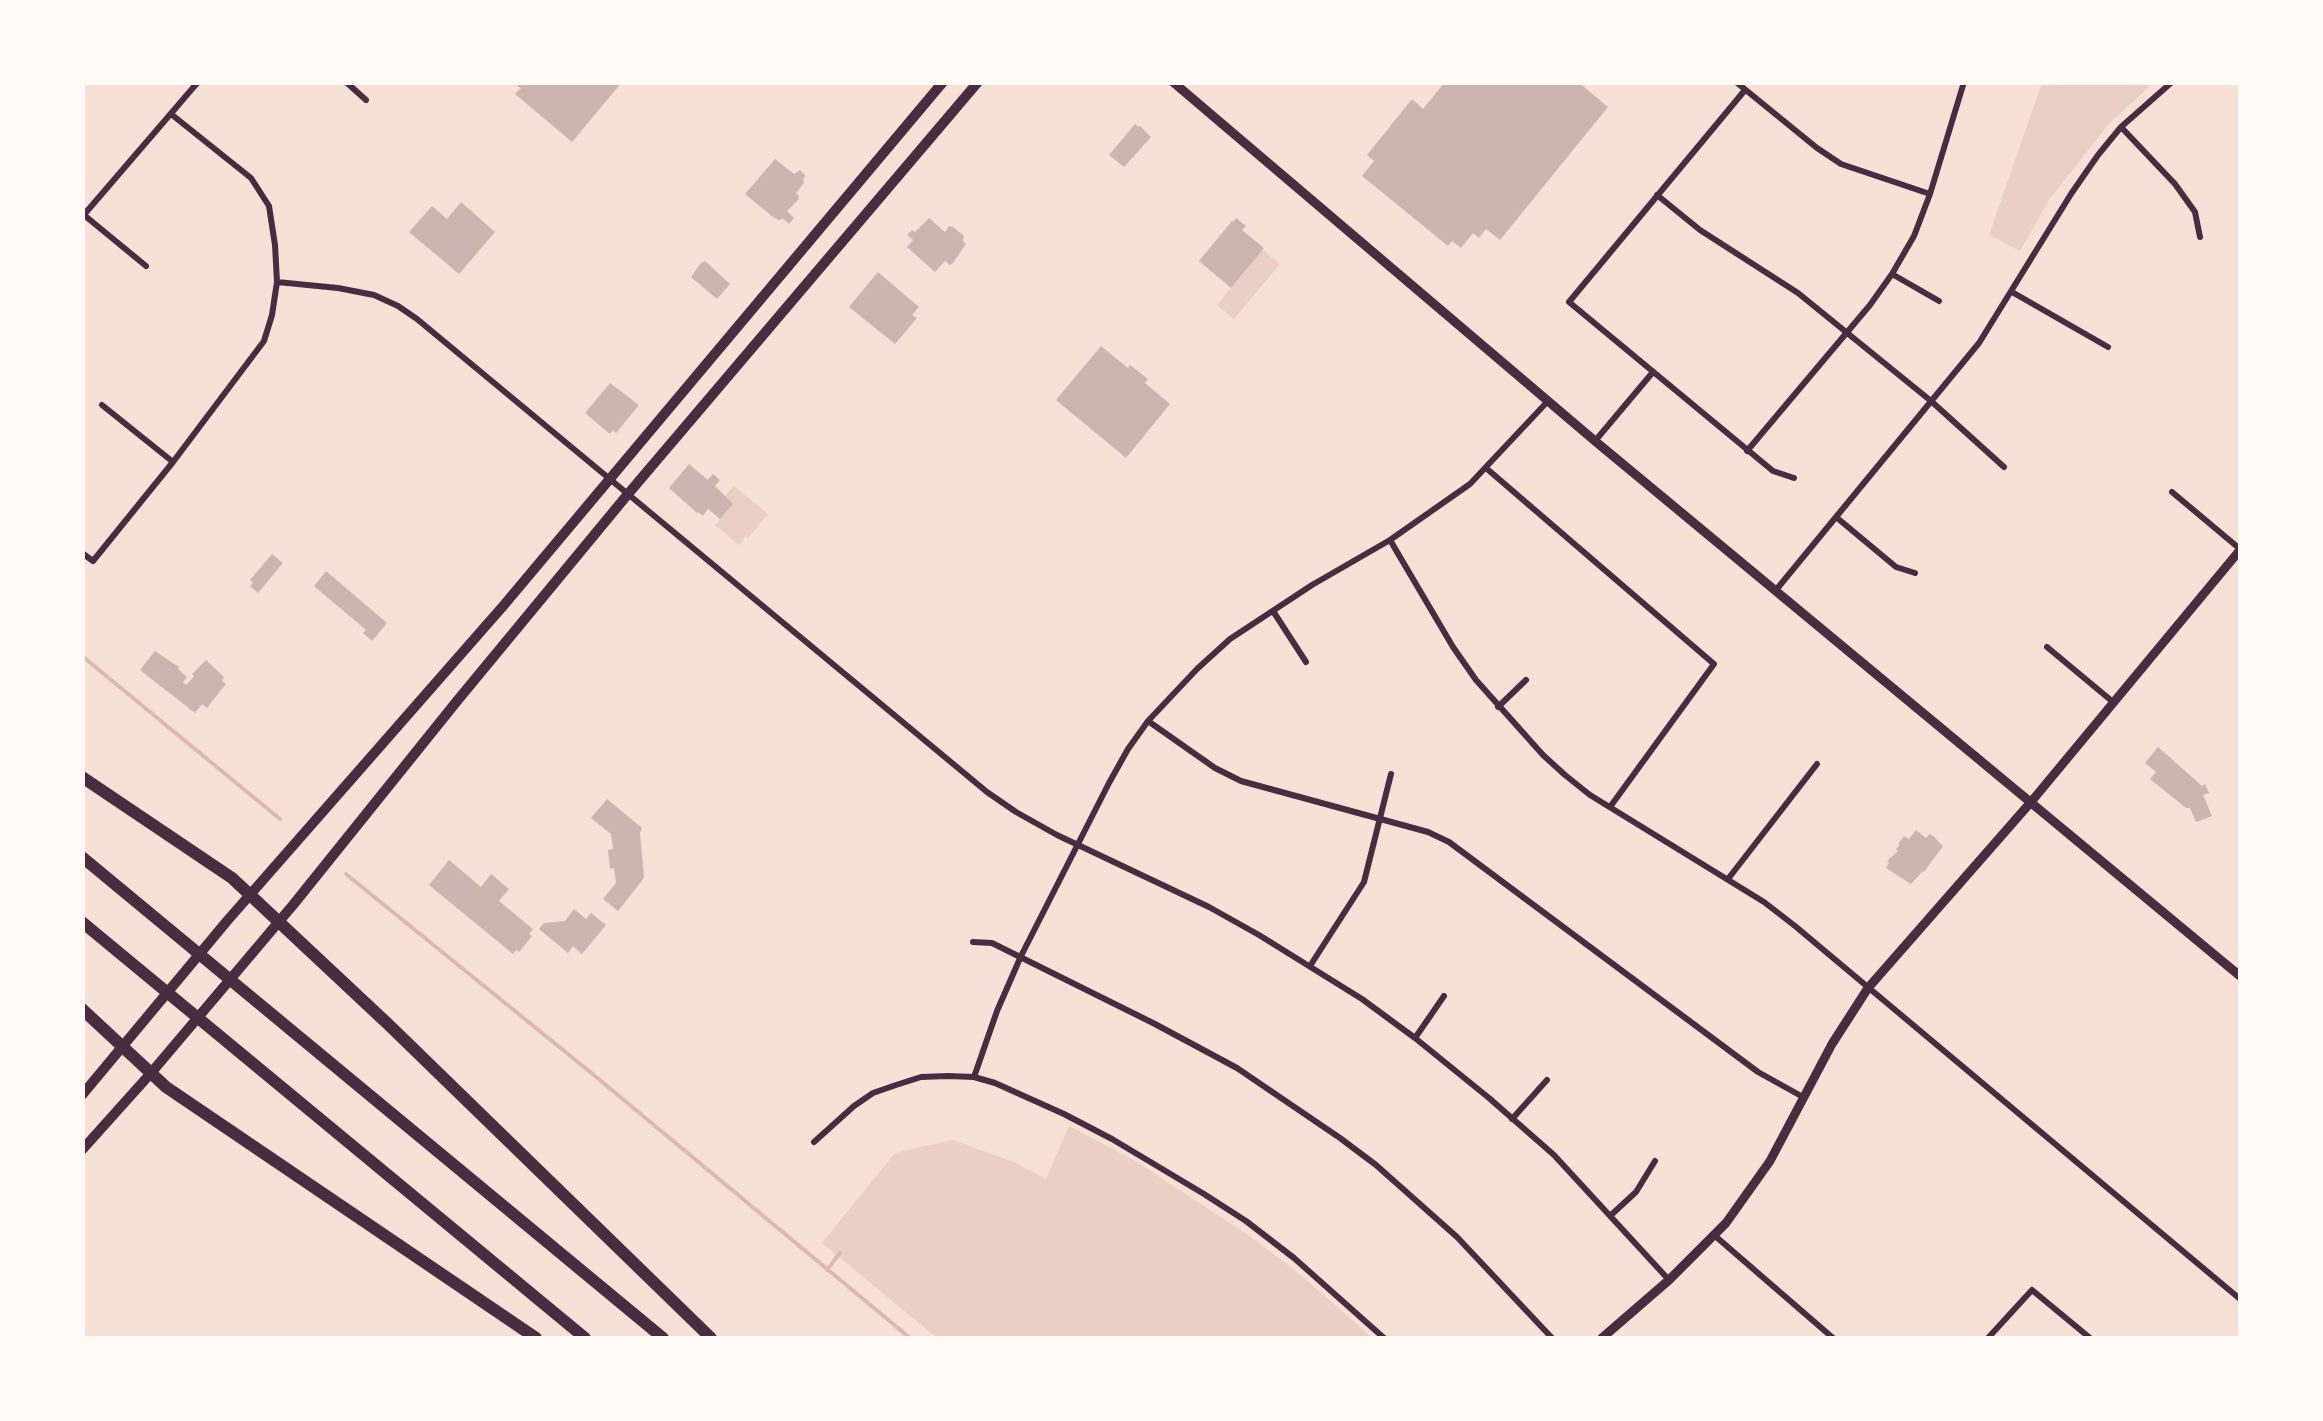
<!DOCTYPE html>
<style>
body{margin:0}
#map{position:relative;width:2323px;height:1421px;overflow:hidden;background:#f7e1d7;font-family:"Open Sans",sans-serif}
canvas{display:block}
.frame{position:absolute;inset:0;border:85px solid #fffaf5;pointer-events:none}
</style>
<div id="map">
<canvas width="2323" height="1421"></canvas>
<div class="frame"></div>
</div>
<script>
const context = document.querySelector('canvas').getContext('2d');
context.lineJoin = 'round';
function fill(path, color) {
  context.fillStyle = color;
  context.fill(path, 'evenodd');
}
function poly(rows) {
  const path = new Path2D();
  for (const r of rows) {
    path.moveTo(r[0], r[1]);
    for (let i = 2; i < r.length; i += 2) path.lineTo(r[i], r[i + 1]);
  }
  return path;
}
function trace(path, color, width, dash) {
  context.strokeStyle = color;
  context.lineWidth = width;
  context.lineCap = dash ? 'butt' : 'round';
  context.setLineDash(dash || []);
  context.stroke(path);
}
const green = poly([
 [2042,83,2153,83,2108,125,2049,200,2020,251,1989,235],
 [1262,249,1280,264,1234,319,1217,305],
 [734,486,768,514,748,538,746,536,739,545,715,525,732,504,724,497],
 [1069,1126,1137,1162,1251,1237,1297,1272,1373,1338,937,1338,822,1243,895,1153,953,1140,1014,1162,1046,1179]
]);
const stream = poly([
 [82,656,280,819],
 [346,874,595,1076,910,1338],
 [827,1270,840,1253]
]);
const building = poly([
 [520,82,525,84,622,82,572,142,515,94,521,88,517,86],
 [1445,82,1578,82,1608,107,1500,240,1486,229,1479,238,1473,233,1461,248,1452,241,1448,246,1362,176,1374,161,1367,155,1412,99,1423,109],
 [1135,124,1139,127,1140,126,1151,137,1124,167,1109,155],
 [775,159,794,174,800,170,806,176,803,179,804,183,796,193,799,196,798,200,787,211,794,218,789,224,782,218,780,220,774,218,745,194],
 [461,202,495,232,459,274,409,232,432,206,447,219],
 [929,218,945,232,949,226,953,227,964,236,963,241,966,244,953,263,950,265,945,261,935,272,907,247,913,240,907,235,912,230,915,232],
 [1236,218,1246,226,1242,230,1264,248,1231,288,1199,261,1232,221,1233,222],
 [705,261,730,284,717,299,691,277,700,264],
 [878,272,919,307,912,315,917,318,895,344,849,307],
 [1101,346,1128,368,1130,365,1148,379,1145,383,1170,404,1126,458,1056,400],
 [610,383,639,405,616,433,613,430,610,434,585,413],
 [689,464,708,480,713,474,720,480,715,486,733,504,720,519,708,509,703,516,698,512,697,513,669,488],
 [272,554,283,563,258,593,250,586,253,583,250,580],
 [326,571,387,623,372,641,363,633,366,630,314,586],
 [155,651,179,667,178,669,187,677,183,682,186,685,194,676,192,674,206,660,224,677,222,681,226,684,207,708,202,704,195,713,140,670],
 [2158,747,2202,786,2205,784,2209,793,2203,795,2212,816,2196,822,2190,808,2186,808,2150,779,2156,772,2145,763],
 [607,799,642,828,640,833,644,878,618,911,603,899,616,883,614,868,610,869,608,850,613,849,611,834,591,818],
 [1916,830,1926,838,1930,834,1933,836,1943,846,1924,872,1923,871,1911,884,1886,868,1889,863,1887,861,1898,851,1896,849,1900,845,1898,844,1904,836,1909,839],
 [449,860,481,887,491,874,509,889,499,901,533,929,529,934,532,936,519,952,516,950,513,954,429,885],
 [574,909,586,919,591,913,606,925,582,954,573,946,568,953,539,929,544,923,565,921]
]);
const minor = poly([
 [346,82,366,100],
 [1736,82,1817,148,1841,164,1930,194],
 [1745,90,1569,302,1773,471,1794,478],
 [2121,127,2175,184,2195,212,2200,237],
 [1657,195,1700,230,1798,293,1931,401,2004,467],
 [84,215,146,266],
 [82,217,198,82],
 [1892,274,1939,301],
 [277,282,338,288,374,295,398,306,417,319,987,792,1016,812,1057,835,1209,907,1259,935,1362,999,1415,1038,1489,1098,1554,1155,1669,1280],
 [2012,292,2108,347],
 [102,405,173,462],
 [1595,441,1653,372],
 [1747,451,1870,305,1892,274,1914,236,1930,194,1964,82],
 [1486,468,1714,664,1610,807],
 [2172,492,2240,549],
 [1836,517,1896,567,1915,573],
 [1390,540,1453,647,1476,680,1543,755,1565,775,1590,795,1764,902,1795,926,2240,1299],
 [82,553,93,561,173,462,264,341,272,315,277,282,275,245,269,206,251,178,171,114],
 [1776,590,1979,343,2071,194,2098,155,2121,127,2172,82],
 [1273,611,1306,662],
 [2047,647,2113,702],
 [1498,707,1526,680],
 [1148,721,1215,768,1241,781,1428,832,1449,842,1758,1072,1803,1097],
 [1728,879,1817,764],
 [973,942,992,943,1155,1024,1237,1068,1340,1138,1376,1165,1457,1237,1552,1338],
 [1310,966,1364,882,1391,774],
 [1415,1038,1444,996],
 [974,1077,997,1011,1021,956,1109,783,1128,749,1148,721,1197,669,1230,639,1312,585,1390,540,1470,484,1548,401],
 [1512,1119,1547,1080],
 [814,1142,854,1106,873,1093,896,1085,921,1077,948,1076,974,1077,995,1083,1064,1114,1112,1139,1204,1194,1246,1221,1294,1258,1384,1338],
 [1611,1215,1636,1192,1655,1161],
 [1714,1235,1833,1338],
 [1988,1338,2032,1290,2090,1338]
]);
const tertiary = poly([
 [1602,1338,1669,1280,1726,1223,1770,1161,1832,1044,1868,988,2031,802,2240,550]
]);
const secondary = poly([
 [1173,82,1595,441,2240,976]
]);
const primary = poly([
 [82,1095,227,921,504,605,943,82],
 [82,1150,151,1073,293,905,457,701,628,494,978,82]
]);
const motorway = poly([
 [82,777,232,878,390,1026,711,1338],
 [82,857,663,1338],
 [82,922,585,1338],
 [82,1009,166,1087,536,1338]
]);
fill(green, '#ebcfc5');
trace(stream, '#dcb8b0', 4);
fill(building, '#ccb4b1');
trace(minor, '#4a2c40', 6);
trace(tertiary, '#4a2c40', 9);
trace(secondary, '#4a2c40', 9);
trace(primary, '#4a2c40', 10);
trace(motorway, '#4a2c40', 12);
</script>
